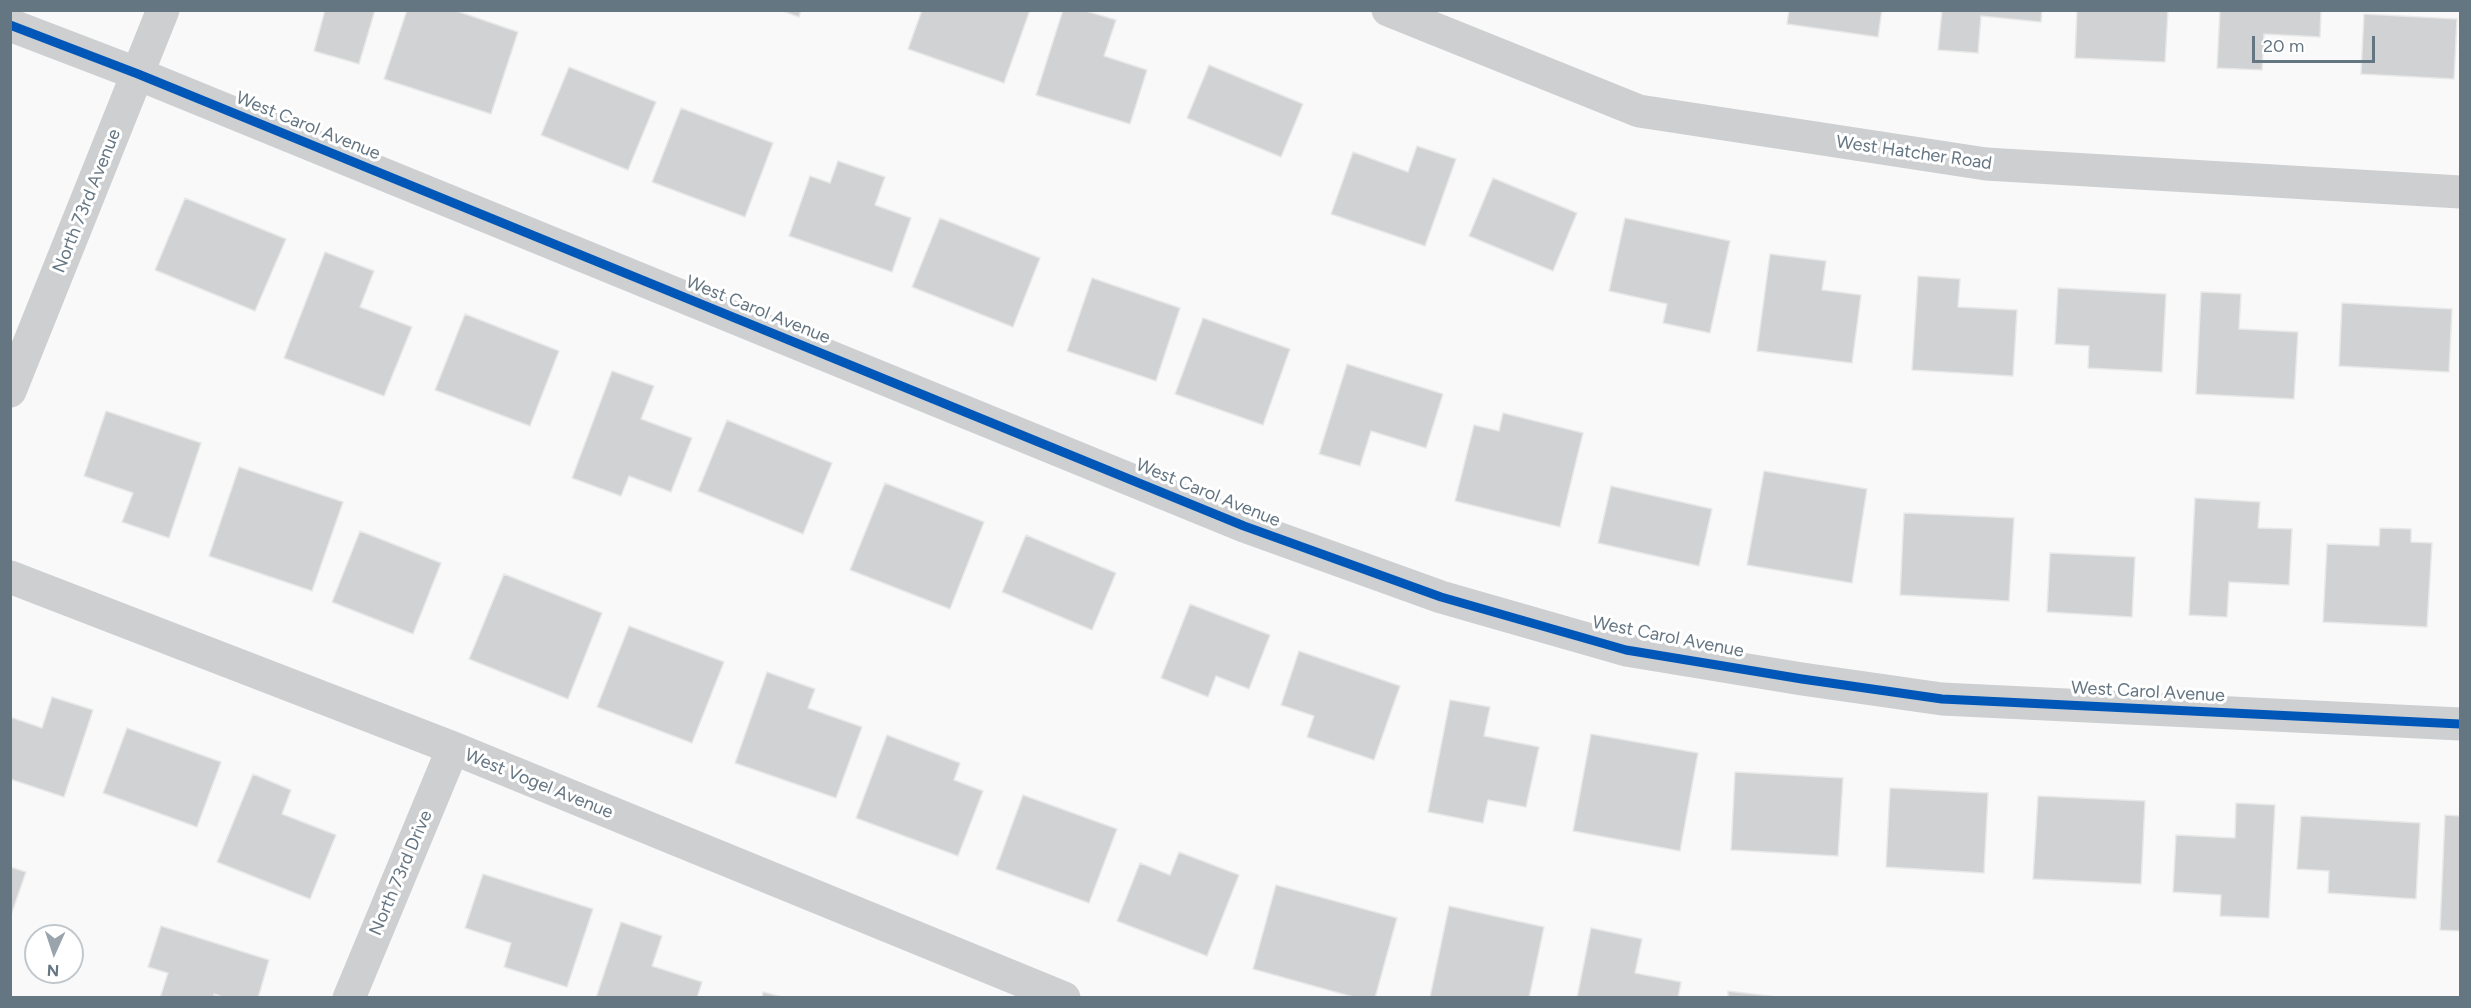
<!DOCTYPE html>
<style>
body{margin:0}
#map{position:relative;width:2471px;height:1008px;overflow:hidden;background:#f9f9f9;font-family:Figtree,sans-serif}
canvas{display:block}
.frame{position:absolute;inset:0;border:12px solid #657683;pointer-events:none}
.north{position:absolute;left:24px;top:924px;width:60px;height:60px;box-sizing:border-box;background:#fff;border:2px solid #c1c8cd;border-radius:50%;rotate:183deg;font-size:16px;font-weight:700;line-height:24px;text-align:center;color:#657683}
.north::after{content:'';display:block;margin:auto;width:21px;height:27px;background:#99a4ac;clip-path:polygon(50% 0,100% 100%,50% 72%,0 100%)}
.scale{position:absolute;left:2252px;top:36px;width:123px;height:27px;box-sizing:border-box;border:3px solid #657683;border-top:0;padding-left:8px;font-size:18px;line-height:21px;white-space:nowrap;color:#657683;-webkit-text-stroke:4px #fff;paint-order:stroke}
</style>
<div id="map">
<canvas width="2471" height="1008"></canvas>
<div class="frame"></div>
<div class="north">N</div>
<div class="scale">20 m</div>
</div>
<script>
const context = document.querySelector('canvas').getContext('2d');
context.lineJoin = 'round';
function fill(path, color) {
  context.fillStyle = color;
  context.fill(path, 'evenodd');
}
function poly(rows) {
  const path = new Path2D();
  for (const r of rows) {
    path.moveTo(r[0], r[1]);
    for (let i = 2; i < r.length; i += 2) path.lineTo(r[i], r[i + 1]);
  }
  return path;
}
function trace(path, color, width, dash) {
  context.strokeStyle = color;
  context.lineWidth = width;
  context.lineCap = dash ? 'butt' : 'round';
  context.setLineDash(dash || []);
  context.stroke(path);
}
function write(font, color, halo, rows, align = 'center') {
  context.font = font + ' Figtree,sans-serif';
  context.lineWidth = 6;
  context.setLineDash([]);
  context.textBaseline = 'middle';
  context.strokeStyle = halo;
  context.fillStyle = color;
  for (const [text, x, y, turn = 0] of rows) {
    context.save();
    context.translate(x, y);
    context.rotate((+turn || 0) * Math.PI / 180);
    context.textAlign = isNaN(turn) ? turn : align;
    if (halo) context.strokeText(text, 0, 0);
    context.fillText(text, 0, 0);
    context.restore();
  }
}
const building = poly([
 [375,10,359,64,314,51,325,10,375,10],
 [407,10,454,10,518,32,491,114,384,79,407,10],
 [780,10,801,10,799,17,780,10],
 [922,10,1030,10,1004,83,908,49,922,10],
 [1063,10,1083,10,1116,20,1104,56,1147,70,1130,124,1036,95,1063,10],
 [1789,10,1882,10,1878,37,1787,24,1789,10],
 [1942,10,2042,10,2041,22,1981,16,1978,53,1938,50,1942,10],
 [2077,10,2168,10,2165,62,2075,58,2077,10],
 [2220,10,2321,10,2320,37,2264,34,2262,70,2217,68,2220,10],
 [2364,14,2457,19,2454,79,2361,74,2364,14],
 [1209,65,1303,104,1281,157,1187,118,1209,65],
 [569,67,656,102,628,170,541,135,569,67],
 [681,108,773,143,745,217,652,182,681,108],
 [1417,146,1456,159,1425,246,1331,214,1353,152,1408,172,1417,146],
 [838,161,885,177,875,205,911,218,892,272,789,236,810,176,830,183,838,161],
 [1493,178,1577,213,1553,271,1469,236,1493,178],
 [185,198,286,239,255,311,155,270,185,198],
 [940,218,1040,258,1013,327,912,287,940,218],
 [1625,218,1730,241,1710,333,1663,323,1667,304,1609,291,1625,218],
 [325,252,374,271,360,307,412,327,384,396,284,358,325,252],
 [1770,254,1826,261,1822,290,1861,295,1852,363,1757,351,1770,254],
 [1918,276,1960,279,1958,307,2017,310,2013,376,1912,370,1918,276],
 [1092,278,1180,308,1156,381,1067,351,1092,278],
 [2058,288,2166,294,2162,372,2088,368,2089,346,2055,344,2058,288],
 [2201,292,2241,294,2239,329,2298,332,2294,399,2196,394,2201,292],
 [2342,303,2452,309,2449,372,2339,366,2342,303],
 [465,314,559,351,530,426,435,390,465,314],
 [1203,318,1290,349,1263,425,1175,394,1203,318],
 [1347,364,1443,394,1426,448,1371,431,1360,466,1319,454,1347,364],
 [612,371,654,386,641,419,692,438,671,492,629,476,621,496,572,478,612,371],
 [106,411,201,443,169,538,122,522,133,493,84,476,106,411],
 [1503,413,1583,433,1560,527,1455,501,1474,425,1499,431,1503,413],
 [727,420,832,463,803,534,698,491,727,420],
 [239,467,343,502,312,591,209,556,239,467],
 [1764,471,1867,489,1852,583,1747,565,1764,471],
 [885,483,984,522,950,609,850,570,885,483],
 [1611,486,1712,509,1699,566,1598,543,1611,486],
 [2195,498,2260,502,2258,528,2292,529,2289,585,2229,582,2227,617,2189,615,2195,498],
 [1904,513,2014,518,2009,601,1900,595,1904,513],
 [2380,528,2411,529,2411,542,2432,543,2427,627,2323,622,2327,544,2379,546,2380,528],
 [360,531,441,563,413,634,332,602,360,531],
 [1026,535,1116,573,1092,630,1002,592,1026,535],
 [2050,553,2135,557,2132,617,2047,612,2050,553],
 [504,574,602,613,568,699,469,659,504,574],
 [1190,604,1270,635,1249,689,1216,676,1208,697,1161,678,1190,604],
 [629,626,724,662,692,743,597,707,629,626],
 [1299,651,1400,686,1374,760,1307,737,1314,716,1281,705,1299,651],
 [767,672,815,689,808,708,862,727,836,798,735,763,767,672],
 [52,697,93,710,64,797,10,779,10,717,42,728,52,697],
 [1450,700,1490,707,1484,736,1539,747,1526,807,1488,800,1483,823,1428,812,1450,700],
 [127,728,221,762,197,827,103,793,127,728],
 [1591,734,1698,753,1680,851,1573,831,1591,734],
 [887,735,960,763,954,780,983,791,958,856,856,818,887,735],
 [1735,772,1843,778,1838,856,1731,850,1735,772],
 [253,774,291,790,282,814,336,835,310,899,217,862,253,774],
 [1890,788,1988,793,1984,873,1886,867,1890,788],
 [1023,795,1117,829,1089,903,996,869,1023,795],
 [2038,796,2145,801,2141,884,2033,879,2038,796],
 [2236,803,2275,805,2269,918,2220,916,2221,895,2173,892,2176,835,2235,838,2236,803],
 [2445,815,2460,816,2460,931,2440,930,2445,815],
 [2301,816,2420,823,2416,899,2328,893,2329,871,2297,869,2301,816],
 [1179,852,1239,875,1207,956,1117,921,1140,863,1170,875,1179,852],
 [10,867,26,872,10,918,10,867],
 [483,874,593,909,567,987,504,967,511,943,465,928,483,874],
 [1276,885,1397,918,1375,998,1357,998,1253,969,1276,885],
 [1449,906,1544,927,1529,998,1430,997,1449,906],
 [621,922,662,936,652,966,702,982,697,998,596,998,621,922],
 [161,926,269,960,258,998,225,998,214,994,214,998,160,998,168,973,148,967,161,926],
 [1591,928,1642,939,1635,973,1681,982,1678,998,1577,998,1591,928],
 [1728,991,1786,998,1728,998,1728,991],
 [763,992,786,998,762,998,763,992]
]);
const minor = poly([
 [1388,10,1639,111,1986,164,2460,192],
 [10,25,138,74,1244,526,1441,597,1626,650,1802,679,1942,699,2460,724],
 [10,391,163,10],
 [10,577,453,748,1064,998],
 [349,998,453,748]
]);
const cycleway = poly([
 [10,25,138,74,1244,526,1441,597,1626,650,1802,679,1942,699,2460,724]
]);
const streetNames = [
 ["West Carol Avenue",308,126,22],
 ["West Hatcher Road",1914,153,8],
 ["North 73rd Avenue",87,201,-68],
 ["West Carol Avenue",758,310,22],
 ["West Carol Avenue",1208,493,22],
 ["West Carol Avenue",1668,637,11],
 ["West Carol Avenue",2148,692,3],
 ["West Vogel Avenue",539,784,22],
 ["North 73rd Drive",401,873,-67]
];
fill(building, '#d0d2d3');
trace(building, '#e8e8e8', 1.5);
trace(minor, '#cecfd0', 33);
trace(cycleway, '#0057b8', 9);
write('18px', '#657683', '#fff', streetNames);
</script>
